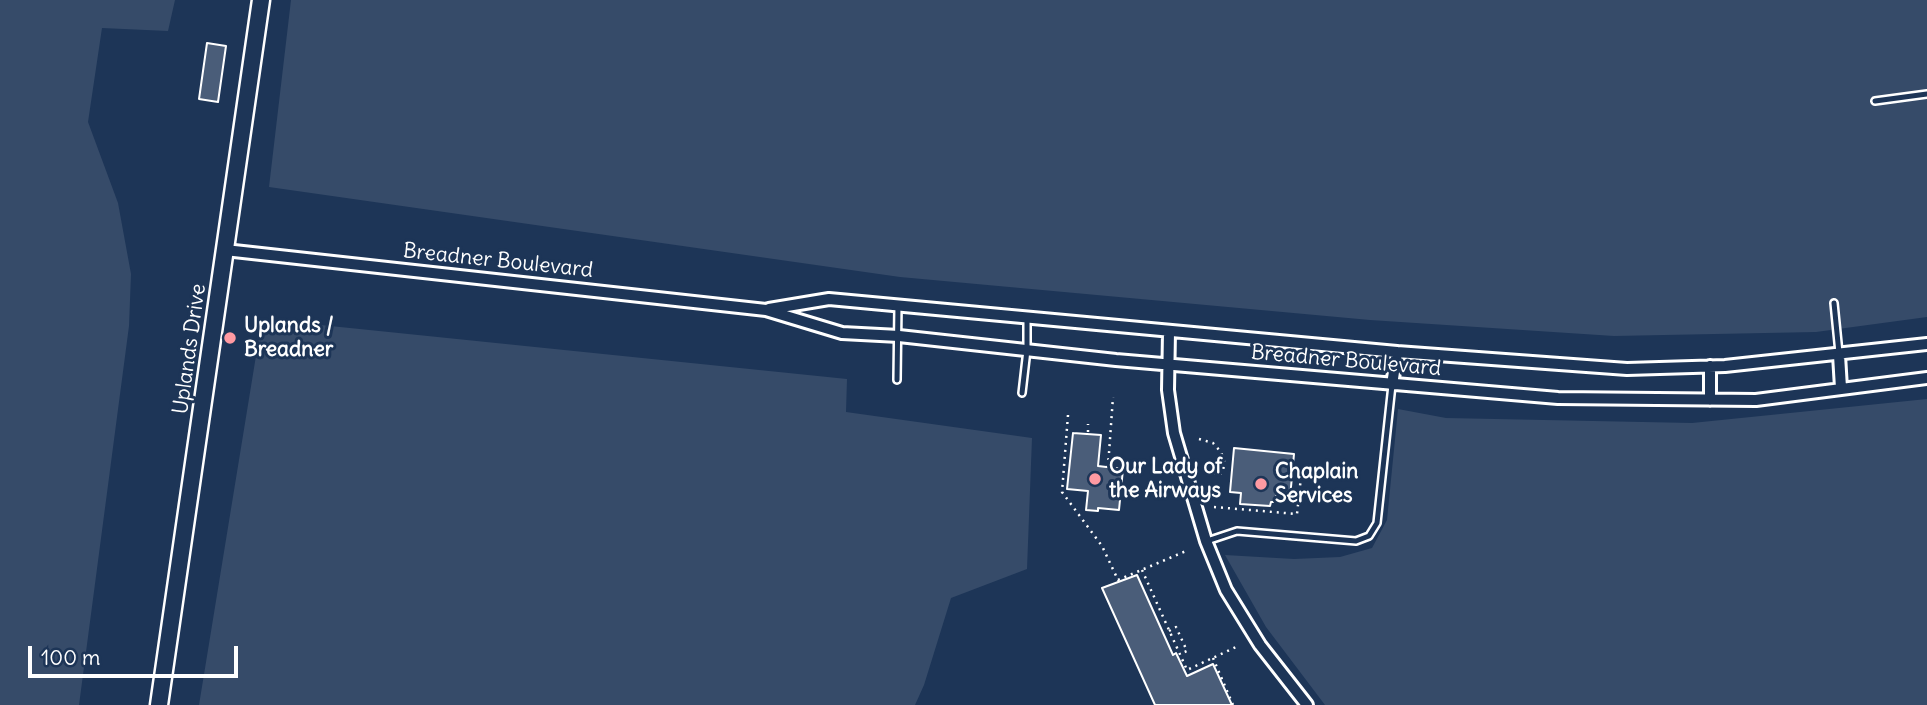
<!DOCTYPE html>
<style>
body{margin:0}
#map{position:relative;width:1927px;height:705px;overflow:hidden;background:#1d3557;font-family:Delius,sans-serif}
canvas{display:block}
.scale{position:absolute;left:28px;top:646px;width:210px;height:32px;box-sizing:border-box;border:4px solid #fff;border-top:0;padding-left:9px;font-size:21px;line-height:24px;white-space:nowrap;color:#fff;-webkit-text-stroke:5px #1d3557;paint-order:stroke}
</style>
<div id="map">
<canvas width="1927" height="705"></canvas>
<div class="scale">100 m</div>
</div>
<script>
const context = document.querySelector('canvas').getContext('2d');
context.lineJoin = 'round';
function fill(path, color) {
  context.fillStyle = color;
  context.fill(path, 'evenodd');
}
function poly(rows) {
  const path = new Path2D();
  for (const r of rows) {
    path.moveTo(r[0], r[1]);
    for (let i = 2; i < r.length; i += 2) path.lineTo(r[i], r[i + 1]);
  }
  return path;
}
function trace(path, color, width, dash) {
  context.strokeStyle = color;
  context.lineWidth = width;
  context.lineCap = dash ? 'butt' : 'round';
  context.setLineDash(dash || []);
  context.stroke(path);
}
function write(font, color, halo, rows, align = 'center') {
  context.font = font + ' Delius,sans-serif';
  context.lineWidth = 6;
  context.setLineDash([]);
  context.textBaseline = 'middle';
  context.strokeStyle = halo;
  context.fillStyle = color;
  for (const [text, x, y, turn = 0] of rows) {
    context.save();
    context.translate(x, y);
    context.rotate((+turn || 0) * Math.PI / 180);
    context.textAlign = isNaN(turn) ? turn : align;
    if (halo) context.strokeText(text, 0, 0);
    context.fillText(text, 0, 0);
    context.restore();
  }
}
const green = poly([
 [0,0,175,0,168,31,102,28,88,122,118,203,131,274,129,326,79,705,0,705],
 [291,0,1927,0,1927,317,1816,332,1614,336,1370,320,900,277,269,187],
 [262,319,847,379,846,412,1032,438,1027,569,951,598,924,685,915,705,199,705],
 [1927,399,1927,705,1325,705,1266,627,1225,555,1294,559,1340,557,1372,548,1387,520,1398,409,1446,418,1692,423]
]);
const building = poly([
 [207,43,226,46,218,102,199,99,207,43],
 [1073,433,1101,435,1098,466,1123,469,1119,510,1098,508,1098,511,1086,510,1088,491,1067,489,1073,433],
 [1234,448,1294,454,1290,498,1276,496,1275,502,1271,502,1270,506,1240,504,1241,493,1230,492,1234,448],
 [1137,575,1173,655,1176,653,1187,676,1213,664,1232,705,1155,705,1102,588,1137,575]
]);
const path = poly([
 [1068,415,1062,492,1102,546,1118,580,1186,551],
 [1088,432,1088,424],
 [1199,439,1213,443,1221,452,1224,461,1223,473],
 [1108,467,1113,397],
 [1206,472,1225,474],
 [1214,507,1297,514,1301,477,1293,476],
 [1142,570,1187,670,1236,647],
 [1169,631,1176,627,1187,651,1180,654],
 [1213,658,1233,705]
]);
const lane = poly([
 [1875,101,1927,94],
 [1834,303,1839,353],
 [897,380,898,305],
 [1022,393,1027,350,1027,317],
 [1207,541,1237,531,1356,541,1369,536,1377,523,1392,385]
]);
const street = poly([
 [225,250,766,310,842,333,899,336,1116,360,1558,398,1756,400,1927,378],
 [769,309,829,299,1397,352,1627,369,1725,366,1927,344],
 [1169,332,1168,390,1174,433,1206,541,1226,590,1260,645,1307,705],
 [1839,355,1841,388],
 [1392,385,1397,352],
 [1710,400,1710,366]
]);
const secondary = poly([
 [159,705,261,0]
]);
const markers = [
 [230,338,7,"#ff9aa2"],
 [1095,479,7,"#ff9aa2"],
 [1261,484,7,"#ff9aa2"]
];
const streetNames = [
 ["Breadner Boulevard",498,261,6],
 ["Uplands Drive",190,349,-82],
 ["Breadner Boulevard",1346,361,5]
];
const poiNames = [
 ["Uplands /",244,326],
 ["Breadner",244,350],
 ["Our Lady of",1109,467],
 ["the Airways",1109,491],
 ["Chaplain",1275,472],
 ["Services",1275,496]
];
fill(green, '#364b69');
fill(building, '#4a5d79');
trace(building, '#fff', 2);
trace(lane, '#fff', 10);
trace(street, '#fff', 16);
trace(secondary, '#fff', 21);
trace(path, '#fff', 2.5, [2, 5]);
trace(lane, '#1d3557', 5);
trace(street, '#1d3557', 10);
trace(secondary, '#1d3557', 16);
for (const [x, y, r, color] of markers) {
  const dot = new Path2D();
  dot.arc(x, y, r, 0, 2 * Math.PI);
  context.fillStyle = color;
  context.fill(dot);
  trace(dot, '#1d3557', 2.5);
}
write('21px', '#fff', '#1d3557', streetNames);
write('bold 21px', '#fff', '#1d3557', poiNames, 'left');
</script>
